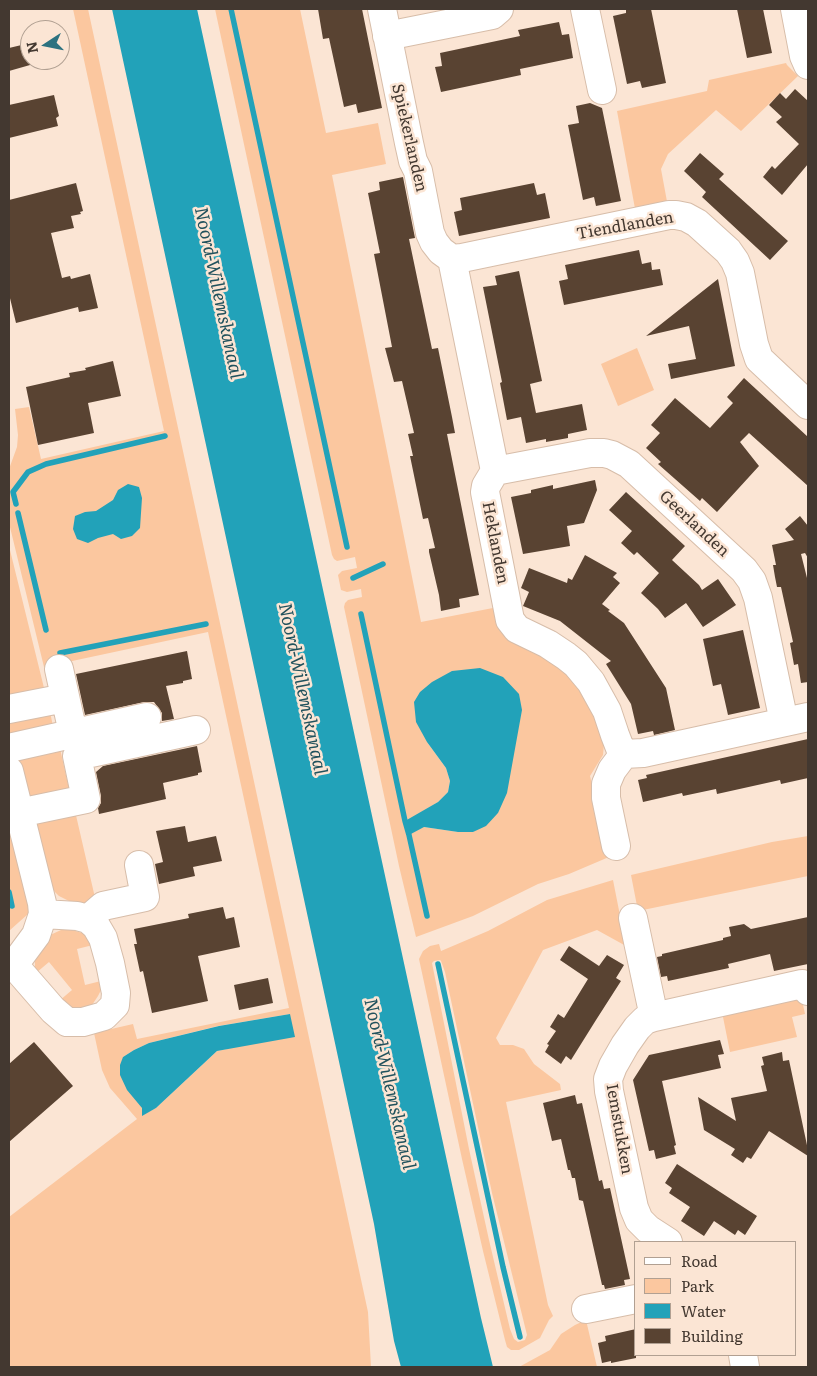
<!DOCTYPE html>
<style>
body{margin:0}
#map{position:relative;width:817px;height:1376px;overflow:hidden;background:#fbe5d4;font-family:Literata,serif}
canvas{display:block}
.frame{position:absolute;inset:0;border:10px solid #433830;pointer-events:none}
.legend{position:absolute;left:634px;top:1241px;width:162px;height:115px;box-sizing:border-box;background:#fbe5d4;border:1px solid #b1a092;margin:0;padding:6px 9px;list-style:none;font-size:15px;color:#433830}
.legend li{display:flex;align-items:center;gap:10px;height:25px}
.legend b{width:25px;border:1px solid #b1a092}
.north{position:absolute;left:20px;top:20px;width:50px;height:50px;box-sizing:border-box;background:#fbe5d4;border:1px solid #b1a092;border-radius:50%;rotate:259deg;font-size:14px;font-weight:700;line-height:20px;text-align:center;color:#433830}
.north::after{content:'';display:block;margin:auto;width:18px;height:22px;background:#2c7280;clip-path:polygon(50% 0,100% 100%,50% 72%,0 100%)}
</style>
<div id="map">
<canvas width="817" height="1376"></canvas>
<div class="frame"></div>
<ul class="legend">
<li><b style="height:6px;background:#fff"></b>Road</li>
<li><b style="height:14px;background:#fbc79f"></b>Park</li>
<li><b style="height:14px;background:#22a2b9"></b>Water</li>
<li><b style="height:14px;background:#594332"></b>Building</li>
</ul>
<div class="north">N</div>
</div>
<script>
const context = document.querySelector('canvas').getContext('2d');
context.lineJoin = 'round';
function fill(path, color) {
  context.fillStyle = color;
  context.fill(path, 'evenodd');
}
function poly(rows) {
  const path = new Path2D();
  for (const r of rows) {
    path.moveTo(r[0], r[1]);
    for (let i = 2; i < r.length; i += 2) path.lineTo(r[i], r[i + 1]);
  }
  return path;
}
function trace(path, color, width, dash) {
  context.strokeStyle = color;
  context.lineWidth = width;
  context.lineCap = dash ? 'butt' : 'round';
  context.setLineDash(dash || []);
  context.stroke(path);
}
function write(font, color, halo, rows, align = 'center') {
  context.font = font + ' Literata,serif';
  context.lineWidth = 5;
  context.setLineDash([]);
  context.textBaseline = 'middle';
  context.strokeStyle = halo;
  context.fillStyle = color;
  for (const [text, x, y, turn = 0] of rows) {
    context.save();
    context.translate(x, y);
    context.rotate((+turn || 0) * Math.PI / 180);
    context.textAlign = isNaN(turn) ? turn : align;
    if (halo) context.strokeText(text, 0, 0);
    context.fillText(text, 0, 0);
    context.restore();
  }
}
const green = poly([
 [73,9,88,9,368,1312,371,1367,9,1367,9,1217,137,1119,110,1088,102,1070,94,1033,133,1024,137,1039,289,1008,208,632,44,667,9,523,9,469,17,447,18,435,15,409,29,407,41,459,164,431],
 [290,1014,227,1049,217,1051,156,1108,142,1115,142,1108,123,1057,134,1050,149,1043,218,1026],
 [215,9,300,9,326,133,378,123,386,164,332,175,421,622,498,607,585,686,605,733,603,755,590,776,609,857,569,874,538,884,473,916,416,937,399,866,344,607,345,603,348,600,362,597,361,589,347,592,341,590,338,575,342,571,357,568,355,557,337,561,334,559,332,555],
 [427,742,498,813,473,832,458,832,424,827,412,818,438,802,448,792,450,781,446,768],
 [786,63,787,65,798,76,741,131,716,110,668,154,661,169,668,207,636,214,617,111,707,91,709,80],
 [637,348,654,390,618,406,601,364],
 [9,546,46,696,9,703],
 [49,707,54,731,10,735,9,715],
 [59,744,70,793,35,800,26,797,16,758],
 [75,811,96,902,85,904,71,902,59,896,50,887,32,825,36,820],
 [9,815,30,907,28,914,9,931],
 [808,836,808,876,638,911,631,875,772,842],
 [613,880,626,946,597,930,543,950,496,1038,500,1045,513,1045,524,1049,534,1064,560,1084,561,1090,506,1102,548,1305,553,1316,549,1320,540,1338,519,1350,511,1350,507,1347,505,1340,483,1251,462,1159,419,959,423,951,430,946,439,944,441,951,488,931,547,900],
 [440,960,441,961,445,972,492,1193,527,1335,525,1340,518,1342,514,1339,510,1329,489,1240,469,1149,432,963,434,961],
 [69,929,82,933,89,938,93,945,77,949,85,985,101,981,101,990,98,996,92,1005,84,1008,67,1008,59,1001,72,990,49,962,36,973,35,970,35,957,48,936,61,930],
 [792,991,802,1000,805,1014,792,1017,797,1037,730,1052,721,1007],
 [586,1320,597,1367,519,1367,550,1350,561,1334,575,1325]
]);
const water = poly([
 [112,9,197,9,481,1318,493,1367,401,1367,394,1341,374,1224],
 [128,484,139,487,142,498,140,528,132,536,121,539,113,534,98,538,88,543,77,539,73,529,75,516,85,512,96,511,113,500,118,490],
 [480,668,503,677,519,694,522,710,507,793,498,813,486,826,473,832,458,832,424,827,409,835,405,821,438,802,448,792,450,781,446,768,427,742,416,722,414,702,420,692,432,682,452,671],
 [290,1014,295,1037,217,1051,156,1108,142,1116,142,1108,127,1090,120,1075,120,1065,123,1057,134,1050,149,1043,219,1026]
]);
const stream = poly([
 [231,9,347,547],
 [16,504,13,492,28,472,46,464,165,436],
 [18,513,46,630],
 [353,578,383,564],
 [361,614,405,821,409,835,427,916],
 [60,653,206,624],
 [9,892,12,906],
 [438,964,503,1267,520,1337]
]);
const building = poly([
 [318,9,362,9,382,108,358,113,356,104,344,107,329,38,323,39],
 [626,9,651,9,666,83,642,88,640,81,627,84,613,16,626,13],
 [737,9,763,9,772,53,747,58],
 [559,22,562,35,569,34,573,58,520,69,521,75,441,92,435,67,442,66,440,53,520,36,518,30],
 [30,43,30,65,9,71,9,48],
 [795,89,808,101,808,164,782,195,763,177,772,166,775,169,799,144,776,122,782,117,769,105,780,93,786,99],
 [54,95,59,116,56,118,58,126,9,138,9,105],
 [590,103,602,108,621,201,596,206,594,197,583,200,568,125,579,123,576,106],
 [700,153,724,174,719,179,788,241,770,260,702,197,706,192,684,171],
 [403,177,415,238,409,239,432,349,438,348,452,417,455,433,447,434,479,595,459,599,460,607,441,611,439,595,429,552,429,549,435,548,428,518,423,519,410,456,413,456,408,434,414,433,402,381,394,382,385,348,392,347,374,254,380,253,368,193,380,190,379,182],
 [76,183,83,211,80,212,81,214,71,216,74,228,51,233,62,278,70,276,71,279,90,274,98,308,79,312,78,307,16,323,9,294,9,200],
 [534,183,537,195,545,193,550,218,459,236,454,212,462,210,460,198],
 [639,250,642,264,651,262,652,270,660,269,663,285,564,305,559,281,568,279,565,265],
 [519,271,542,381,530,384,536,413,582,404,587,430,568,434,568,438,546,442,546,439,526,443,521,417,507,420,500,383,502,382,483,287,497,285,495,276],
 [718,279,735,366,671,379,668,364,696,359,689,326,646,336],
 [113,361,121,396,88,403,94,433,38,445,26,387,70,377,69,373,86,370,85,368],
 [744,378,808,437,808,486,749,433,740,442,759,466,717,512,702,498,700,501,658,464,661,462,646,448,660,433,651,425,675,398,710,428,733,403,727,397],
 [595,480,597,490,584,523,567,526,570,546,523,554,511,497,531,493,531,490,553,485,553,489],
 [626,492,685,546,672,560,699,585,702,590,718,579,736,605,703,627,686,603,665,618,658,609,641,593,659,573,637,552,634,555,621,543,632,531,609,510],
 [800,516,808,526,808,558,805,553,801,554,808,582,808,682,801,683,798,664,794,665,790,643,793,642,781,587,777,587,775,577,773,565,776,565,772,545,794,540,785,529],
 [585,555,617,573,613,577,620,583,602,604,610,610,608,611,624,623,666,688,675,730,654,735,653,731,638,734,631,704,606,664,611,661,560,621,523,606,529,592,521,588,529,568,567,583,568,578,572,580],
 [743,630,760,708,728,715,721,684,713,686,703,639],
 [187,651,192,679,183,681,183,683,166,686,174,719,162,721,162,713,154,702,144,702,85,715,76,674],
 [808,739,808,778,781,784,780,780,717,794,716,789,683,796,682,793,643,802,638,780,647,778,646,775],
 [197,746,202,772,198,773,198,775,163,783,166,799,99,814,98,808,101,803,101,796,96,772,103,766],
 [185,826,188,842,216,836,222,861,193,867,195,876,159,884,155,864,163,862,156,831],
 [223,907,226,919,234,917,240,947,198,956,208,1001,152,1013,143,971,140,972,134,944,137,944,134,929,189,918,188,914],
 [808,917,808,964,774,971,770,954,728,964,729,968,668,981,667,976,661,977,657,957,662,956,662,954,723,940,723,938,731,936,729,927,744,924,751,929],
 [569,946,599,966,607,955,624,965,616,978,621,981,596,1020,571,1060,566,1056,561,1064,545,1052,549,1045,547,1044,556,1031,550,1027,558,1014,564,1018,588,979,560,960],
 [268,978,273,1003,239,1010,234,985],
 [720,1040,724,1054,718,1055,721,1068,662,1081,676,1145,674,1146,676,1154,656,1159,654,1150,649,1151,633,1080,649,1055],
 [34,1042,73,1086,9,1142,9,1064],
 [782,1052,783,1061,789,1060,808,1150,808,1156,769,1131,751,1159,747,1157,743,1163,731,1155,735,1149,704,1130,698,1097,736,1121,731,1098,767,1091,761,1066,764,1065,762,1057],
 [575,1095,577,1104,582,1103,599,1181,602,1180,604,1189,610,1188,630,1279,624,1280,625,1285,605,1289,604,1285,602,1285,583,1201,579,1200,575,1178,572,1178,570,1170,568,1170,561,1139,552,1141,543,1103],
 [677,1164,757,1216,745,1235,738,1230,735,1235,714,1221,704,1236,681,1221,690,1207,669,1193,672,1188,665,1183],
 [636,1329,636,1358,611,1363,611,1361,602,1363,598,1343,606,1341,605,1336]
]);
const minor = poly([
 [382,9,409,143,413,161,418,171,430,233,434,242,441,251,452,259],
 [585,9,602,90],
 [795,9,804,56,808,65],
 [387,36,492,15,499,9],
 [452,259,495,471,486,486,485,492,510,620,517,629,548,644,566,656,576,664,591,682,607,711,615,735,620,748,624,754],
 [452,259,462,258,669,215,676,215,686,217,697,223,728,251,735,261,740,273,754,344,759,359,808,405],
 [495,471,590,453,604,453,612,455,629,464,744,570,752,581,758,598,784,722],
 [59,669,73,733],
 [9,709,65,698],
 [9,748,147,717],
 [9,771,42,903,43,914,36,935,19,958,9,968],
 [19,813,86,799,77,756,196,730],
 [616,846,606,798,606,784,612,770,624,754,643,753,808,717],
 [633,918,654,1017,802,984,808,991],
 [88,919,103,906,145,897,139,865],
 [13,964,53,1010,67,1022,83,1022,104,1016,115,1005,116,993,110,963,103,938,96,926,88,919,77,916,43,914],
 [654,1017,645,1020,637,1028,625,1045,613,1066,608,1079,609,1091,634,1208,639,1220,648,1229,668,1242],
 [586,1309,636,1299],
 [743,1355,745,1367]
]);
const streetNames = [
 ["Spiekerlanden",409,138,77],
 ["Tiendlanden",625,226,-10],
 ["Geerlanden",694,524,43],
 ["Heklanden",495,543,79],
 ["Iemstukken",619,1129,80]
];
const waterNames = [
 ["Noord-Willemskanaal",218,293,78],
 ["Noord-Willemskanaal",302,689,78],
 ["Noord-Willemskanaal",389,1084,77]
];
fill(green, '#fbc79f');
fill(water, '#22a2b9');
trace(stream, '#22a2b9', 5.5);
fill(building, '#594332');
trace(minor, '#d7bda9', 30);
trace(minor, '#fff', 28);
write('16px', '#433830', '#fbe5d4', streetNames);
write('italic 18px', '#21525d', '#fbe5d4', waterNames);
</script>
